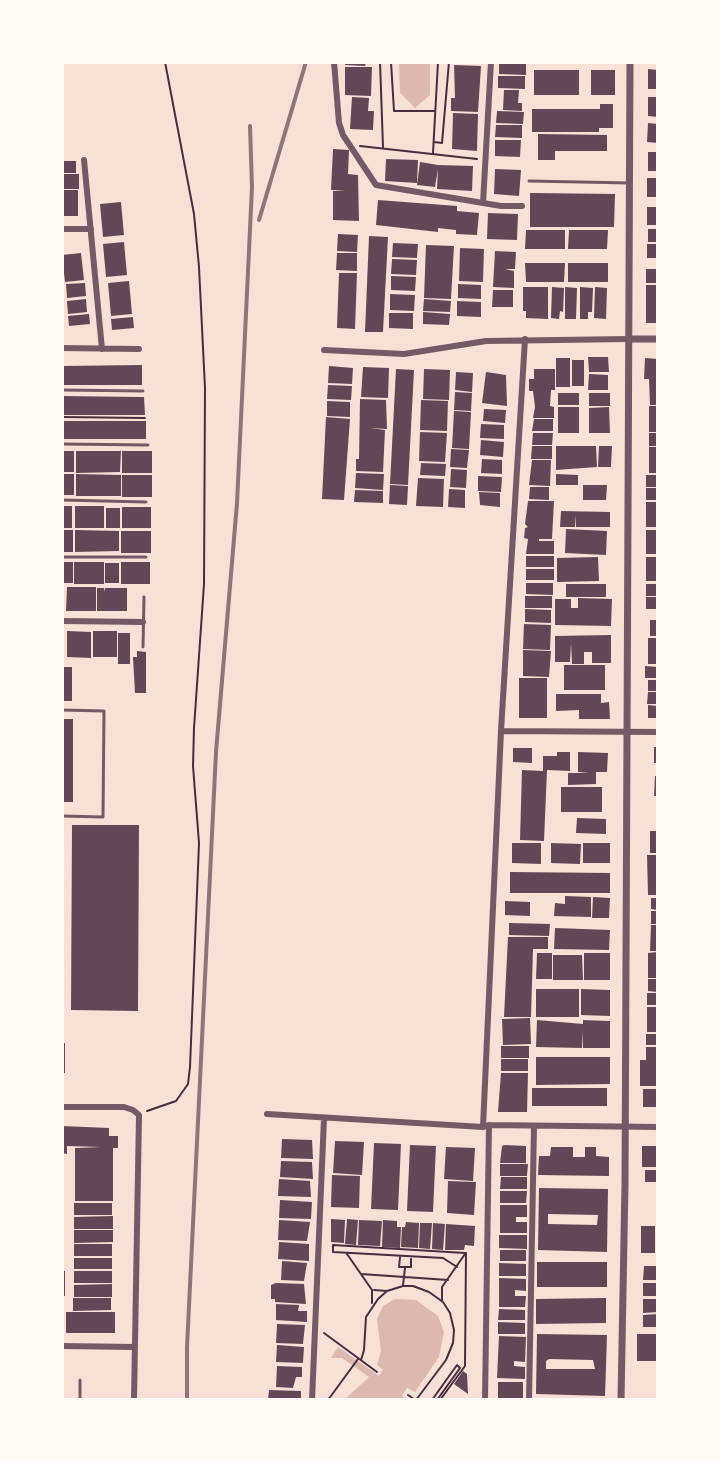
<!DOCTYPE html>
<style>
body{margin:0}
#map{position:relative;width:720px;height:1462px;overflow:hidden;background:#f7e1d7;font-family:Roboto,sans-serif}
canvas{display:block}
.frame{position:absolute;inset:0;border:64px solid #fffaf5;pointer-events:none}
</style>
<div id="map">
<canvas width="720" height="1462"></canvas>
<div class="frame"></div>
</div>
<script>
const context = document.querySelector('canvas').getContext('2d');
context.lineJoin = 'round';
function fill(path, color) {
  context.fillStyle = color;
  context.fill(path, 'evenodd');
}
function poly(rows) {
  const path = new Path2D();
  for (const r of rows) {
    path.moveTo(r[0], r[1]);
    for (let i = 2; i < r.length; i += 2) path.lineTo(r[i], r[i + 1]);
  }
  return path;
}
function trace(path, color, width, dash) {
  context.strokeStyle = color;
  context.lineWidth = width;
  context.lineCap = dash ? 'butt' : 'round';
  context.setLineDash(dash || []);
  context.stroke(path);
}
const water = poly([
 [399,62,430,62,430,95,415,108,400,93],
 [395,1299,416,1300,438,1316,444,1332,439,1357,415,1392,407,1388,402,1396,407,1400,344,1400,369,1377,342,1358,331,1358,338,1347,379,1376,383,1370,377,1365,381,1351,377,1319,383,1306]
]);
const building = poly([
 [345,62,366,62,365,66,345,65],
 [499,62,526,62,526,75,499,74],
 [454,65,481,66,478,112,451,111,451,98,455,98],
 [345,67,372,67,371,96,345,95],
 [648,69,658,70,658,89,648,89],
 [534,70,579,70,579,95,534,95],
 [591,70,615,70,615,95,591,95],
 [498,76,525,76,525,89,498,88],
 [504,90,519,90,518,103,522,103,522,111,503,110],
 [352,97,369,98,368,111,374,111,373,130,350,129],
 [648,97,658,97,658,117,648,116],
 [600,104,613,104,613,128,599,128,599,132,532,132,532,109,600,109],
 [497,111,524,112,523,124,496,123],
 [453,113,478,114,477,151,452,149],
 [648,123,658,124,658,143,647,142],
 [496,125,522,125,522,138,495,137],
 [538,134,607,135,607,151,555,151,555,160,538,160],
 [495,140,521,140,520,157,495,156],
 [333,149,349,150,348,174,358,175,359,221,333,220,333,191,345,190,331,190],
 [648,152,658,152,658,171,648,171],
 [386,159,418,160,417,183,385,181],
 [62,161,76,161,76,173,62,173],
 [420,162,438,165,473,166,472,191,437,189,438,169,435,187,417,185],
 [495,169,521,170,519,196,494,194],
 [62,174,79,174,79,189,62,189],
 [647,178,658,178,658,197,647,197],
 [62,190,78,190,78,216,62,216],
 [530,193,615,194,614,227,530,227],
 [378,200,457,206,457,211,479,213,477,235,456,234,456,230,438,228,438,232,376,225],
 [121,202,124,235,103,237,100,204],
 [647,207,658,207,658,225,647,225],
 [488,213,518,214,517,240,487,239],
 [648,229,658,229,658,242,648,242],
 [526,230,565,230,565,249,525,249],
 [569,230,608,230,607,249,568,249],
 [338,234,358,235,357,252,337,251],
 [369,236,388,237,383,332,365,332],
 [124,242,127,275,106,277,103,244],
 [393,243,418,244,417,258,392,257],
 [647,244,658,244,658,258,647,258],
 [426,245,454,246,451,299,424,298],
 [460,248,484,249,483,282,459,281],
 [495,251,516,252,515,269,505,269,514,271,514,288,493,287],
 [81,253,84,280,65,282,62,255],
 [337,253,357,253,357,271,336,270],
 [392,259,417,260,416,275,391,274],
 [525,263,565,263,564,282,526,282],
 [568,263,608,263,608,282,568,282],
 [646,269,658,269,658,283,646,283],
 [339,273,357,273,355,329,337,328],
 [391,276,416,277,415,291,391,290],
 [129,281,132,314,111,316,108,283],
 [85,283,86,296,67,298,66,284],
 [458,284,481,285,481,299,458,298],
 [646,285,658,285,658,323,646,323],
 [523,287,548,287,548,319,526,318,526,311,523,311],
 [552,287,564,288,563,312,560,311,559,319,551,318],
 [565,287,577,288,576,319,565,319],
 [580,287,593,288,592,312,588,312,588,319,580,319],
 [595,287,607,288,606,319,594,318],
 [493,290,513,290,513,307,492,307],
 [390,294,415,295,414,311,390,310],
 [86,299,87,312,68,314,67,301],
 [424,299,451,301,450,312,423,311],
 [457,301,481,302,481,317,457,316],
 [423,312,450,314,449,325,423,324],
 [389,313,413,313,413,329,389,328],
 [89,314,90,324,69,326,68,316],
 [133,317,134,328,112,330,111,319],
 [588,357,608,357,609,372,589,372],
 [556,358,570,358,570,387,556,387],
 [645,358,658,359,658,405,650,405,649,379,644,379],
 [572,360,584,360,584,386,572,386],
 [142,365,142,385,62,385,62,366],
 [329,366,353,368,352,384,328,383],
 [363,367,389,368,388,398,361,397],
 [396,369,414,370,408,485,390,484],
 [424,369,450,370,449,400,423,399],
 [534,369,555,369,555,390,551,390,550,406,554,407,554,418,533,418,535,407,533,391,529,391,529,379,534,379],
 [456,372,473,373,472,392,455,390],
 [486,372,506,375,507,406,482,403],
 [589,374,608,375,608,390,588,390],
 [328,385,352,386,351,400,327,399],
 [455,392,472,393,471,411,454,410],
 [558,393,579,393,579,405,558,405],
 [589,393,610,393,610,406,589,406],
 [62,396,144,397,145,415,62,415],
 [360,399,386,400,387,429,370,428,385,430,383,472,356,471,356,459,359,459],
 [421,400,448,401,447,431,420,430],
 [327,401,350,402,350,417,327,416],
 [649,406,658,406,658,432,649,432],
 [558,407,579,407,579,433,558,433],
 [609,407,610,433,589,433,589,408],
 [484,409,506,410,505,423,483,421],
 [454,411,471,412,469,449,452,448],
 [326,417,350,419,344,500,322,499],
 [534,419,553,419,553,431,532,431],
 [62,421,146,421,146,439,62,439],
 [481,424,504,425,504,439,480,438],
 [420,432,447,433,445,462,419,461],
 [533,433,553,433,552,445,532,445],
 [649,433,658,433,658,446,649,446],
 [481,440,504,442,503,457,480,455],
 [532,446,552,446,552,459,531,459],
 [556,446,596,446,597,467,556,470],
 [599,446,612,446,611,467,598,467],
 [649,447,658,447,658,473,649,473],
 [451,449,469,450,467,468,450,467],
 [62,451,74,451,74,472,62,472],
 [76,451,121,451,120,472,76,473],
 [122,451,152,451,152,473,122,473],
 [482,459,502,460,502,474,481,473],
 [532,460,551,460,550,486,529,485],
 [421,463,446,464,445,476,420,475],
 [451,469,467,470,466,488,450,487],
 [356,473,384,474,383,490,355,488],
 [62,474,74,474,74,495,62,495],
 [76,474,121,475,121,496,76,496],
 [556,474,578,475,578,485,556,485],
 [122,475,152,475,152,497,122,497],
 [646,475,658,475,658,487,646,487],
 [478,476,502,477,501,492,478,491],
 [418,478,444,479,443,507,416,506],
 [390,485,408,486,407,505,389,504],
 [583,485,607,485,606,500,583,500],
 [530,487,549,487,549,500,529,499],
 [646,488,658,488,658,500,646,500],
 [449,489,465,490,465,508,448,507],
 [355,490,383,491,383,503,354,502],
 [479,492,500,493,500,507,480,505],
 [528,501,554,501,552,539,539,539,539,541,554,541,554,554,526,554,528,539,524,538,525,528,528,527,525,524],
 [646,502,658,502,658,527,646,527],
 [62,506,72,506,72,528,62,528],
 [75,506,104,506,104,528,75,528],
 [122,507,151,507,151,528,122,528],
 [106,508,120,508,120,528,106,528],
 [561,511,610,512,610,527,576,527,575,515,575,527,560,527],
 [566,529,607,531,606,555,565,553],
 [62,530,73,530,73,552,62,552],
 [75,530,119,531,119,551,75,552],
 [646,530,658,530,658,554,646,554],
 [121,531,151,531,151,553,121,553],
 [526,556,554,556,554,567,526,567],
 [598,557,599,581,557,582,557,558],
 [646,557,658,557,658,581,646,581],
 [62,562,73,562,73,583,62,583],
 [74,562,104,562,104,584,74,584],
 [121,562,150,562,150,584,121,584],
 [105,563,119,563,119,583,105,583],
 [526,569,554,569,554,580,526,580],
 [526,583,553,583,553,595,526,594],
 [566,584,606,584,606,597,566,597],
 [646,584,658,584,658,596,646,596],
 [67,587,96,587,96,611,66,611],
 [97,588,104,588,105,592,105,588,127,588,127,611,97,611],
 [525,596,552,596,552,608,525,608],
 [646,597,658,597,658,609,646,609],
 [578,598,612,599,611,626,555,625,555,599,571,599,571,608,578,608],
 [525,609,551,610,551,623,525,622],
 [650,620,658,620,658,636,650,636],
 [524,624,551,625,550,650,523,649],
 [67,631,91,632,91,658,67,657],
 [93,631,117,631,117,657,93,657],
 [118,633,130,633,130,664,118,664],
 [611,635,611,663,592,663,592,652,584,652,584,664,572,664,571,643,570,662,555,662,555,636],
 [648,638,658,638,658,664,648,664],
 [523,650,551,651,549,677,523,676],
 [137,651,146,652,146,693,135,693,133,657,137,657],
 [564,665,605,665,605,690,564,690],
 [645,666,658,667,658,678,645,678],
 [62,667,72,667,72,701,62,701],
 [519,678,547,678,547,718,519,718],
 [648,680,658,680,658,691,648,691],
 [648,692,658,692,658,704,647,704],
 [556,694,601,694,601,703,609,702,610,719,579,719,579,710,556,711],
 [648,705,658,706,658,718,648,718],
 [62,719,73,719,73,802,62,802],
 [654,747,658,747,658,763,654,763],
 [513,748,532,748,532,763,513,762],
 [557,752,570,752,570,771,547,770,544,841,520,840,522,770,543,771,543,756,557,756],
 [578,752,608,753,607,772,596,772,596,784,568,785,568,773,589,773,578,772],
 [655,776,658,776,658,796,654,796],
 [561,787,602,787,602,812,561,812],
 [577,818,606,819,606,834,576,833],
 [72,825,139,825,138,1011,71,1010],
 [650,831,658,831,658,853,650,853],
 [512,843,541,843,541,864,512,863],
 [551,843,581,844,580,864,551,863],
 [583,843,610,843,610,863,583,863],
 [647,855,658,855,658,895,648,895],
 [510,872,610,873,610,893,510,893],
 [565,896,591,897,591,917,554,916,555,903,565,904],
 [593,897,610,898,609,918,592,918],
 [651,898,658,898,658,910,651,909],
 [505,901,530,902,530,916,505,915],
 [651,911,658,911,658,924,651,924],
 [509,923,550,924,549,936,509,935],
 [651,925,658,925,658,951,650,951],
 [555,928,610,930,609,950,554,949],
 [508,937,548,937,548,949,533,949,531,1017,504,1017],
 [658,952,658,978,648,978,648,953],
 [537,953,552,953,552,979,536,979],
 [584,953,610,953,610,980,584,980],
 [553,955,582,955,583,980,553,980],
 [648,979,658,979,658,992,648,991],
 [536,989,579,989,579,1017,536,1017],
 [581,989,610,990,610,1016,581,1015],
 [647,993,658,993,658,1005,647,1005],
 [647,1007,658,1007,658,1032,647,1032],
 [530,1018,531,1044,503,1045,502,1019],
 [537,1020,583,1024,583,1020,610,1021,610,1048,583,1048,582,1030,582,1048,536,1047],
 [646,1034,658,1034,658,1045,646,1045],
 [62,1043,65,1043,65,1073,62,1073],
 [501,1046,529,1046,529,1058,501,1058],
 [646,1047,658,1047,658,1086,640,1086,640,1060,646,1060],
 [536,1057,610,1057,610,1084,536,1085],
 [501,1059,528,1059,528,1071,501,1071],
 [501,1073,528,1073,527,1112,498,1112],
 [532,1088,607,1088,607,1106,532,1106],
 [643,1089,658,1089,658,1107,643,1107],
 [62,1126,109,1128,109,1136,118,1136,118,1148,113,1148,113,1201,75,1201,75,1148,102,1147,67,1146,67,1154,62,1153],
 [282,1139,312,1140,313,1159,281,1158],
 [335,1141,364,1142,362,1175,333,1173],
 [374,1143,401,1144,398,1210,371,1209],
 [410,1145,436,1146,433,1212,407,1211],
 [505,1145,526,1146,526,1163,500,1163,502,1146],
 [642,1146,658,1146,658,1167,642,1167],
 [446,1147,475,1148,473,1181,444,1179],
 [551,1147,573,1147,573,1157,585,1157,585,1147,596,1147,596,1156,609,1157,609,1176,538,1175,539,1156,550,1156],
 [281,1161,312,1162,313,1179,280,1177],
 [500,1164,528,1164,527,1176,500,1176],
 [645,1170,658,1170,658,1182,645,1182],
 [332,1175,360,1176,359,1208,331,1207],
 [501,1177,527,1177,527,1189,500,1189],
 [279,1179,310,1181,311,1197,278,1196],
 [448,1181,476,1182,474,1215,447,1213],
 [539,1188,608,1189,607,1252,538,1250],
 [548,1214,598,1215,597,1225,548,1224],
 [500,1191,527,1191,526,1203,500,1203],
 [280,1200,312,1202,311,1219,279,1218],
 [74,1203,112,1203,112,1215,74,1215],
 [500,1205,527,1205,527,1217,516,1217,516,1222,527,1222,527,1233,500,1233],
 [113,1216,113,1229,74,1229,74,1217],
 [331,1219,345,1220,344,1243,331,1242],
 [347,1219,358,1220,356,1245,345,1244],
 [279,1220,310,1222,307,1241,278,1240],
 [359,1220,382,1221,380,1246,358,1245],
 [383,1220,397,1221,397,1227,401,1227,400,1248,382,1247],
 [406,1222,419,1223,418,1248,401,1247,402,1227,405,1227],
 [420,1223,432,1223,430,1249,419,1248],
 [433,1223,445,1224,443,1250,432,1249],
 [446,1224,475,1226,474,1246,465,1245,464,1250,445,1250],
 [641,1226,655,1226,655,1253,641,1253],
 [74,1230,113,1230,113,1242,74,1243],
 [499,1235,527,1235,527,1249,499,1248],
 [279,1242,309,1244,309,1261,278,1259],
 [74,1244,112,1244,112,1256,74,1256],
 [500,1250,526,1250,526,1261,500,1261],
 [74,1258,112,1258,112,1269,74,1269],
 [282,1261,307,1263,304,1281,281,1280],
 [537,1262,607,1262,607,1287,537,1287],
 [499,1263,526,1264,526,1276,499,1276],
 [644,1266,658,1266,658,1280,643,1280],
 [62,1271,65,1271,65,1296,62,1296],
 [74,1271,112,1271,112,1283,74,1283],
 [499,1278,526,1279,526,1291,515,1290,515,1296,526,1296,525,1307,499,1307],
 [276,1283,304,1284,306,1304,275,1302,275,1299,271,1299,271,1285],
 [643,1283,658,1283,658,1296,643,1296],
 [112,1284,112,1297,74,1297,74,1285],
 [73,1298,111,1298,111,1310,73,1311],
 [606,1298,606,1323,536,1324,536,1299],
 [643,1299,658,1299,658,1312,643,1313],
 [276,1304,299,1305,298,1311,307,1311,307,1322,276,1320],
 [499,1309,525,1310,525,1320,498,1320],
 [66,1312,115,1312,115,1333,66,1333],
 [658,1314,658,1327,643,1327,643,1315],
 [498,1322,525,1323,525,1334,498,1334],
 [277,1324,305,1325,303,1344,276,1343],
 [537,1334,607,1335,605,1396,536,1394],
 [549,1359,593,1360,595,1369,546,1369,546,1361],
 [637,1334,658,1334,658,1361,637,1361],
 [499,1336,526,1337,525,1362,514,1361,514,1366,525,1367,525,1379,497,1378],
 [277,1345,304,1347,303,1363,276,1362],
 [277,1366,302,1367,302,1377,296,1377,293,1388,276,1387],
 [463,1371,467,1374,468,1394,454,1384],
 [498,1382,523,1382,523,1400,498,1400],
 [269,1390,301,1391,301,1400,268,1400]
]);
const path = poly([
 [380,62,383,147],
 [391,62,394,111,434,111],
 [434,142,442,143,449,62],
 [360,146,477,159],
 [433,153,438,62],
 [62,417,145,418],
 [147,1111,176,1101,188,1084,190,1067,199,843,193,766,194,728,204,584,205,388,199,267,194,214,165,62],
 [333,1252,333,1245,465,1253],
 [333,1252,443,1258,457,1267],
 [347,1254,372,1290,372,1303],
 [400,1257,399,1267,411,1267,411,1259],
 [361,1274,448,1280],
 [403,1285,405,1268],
 [374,1290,387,1291],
 [442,1300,442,1287,465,1254],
 [324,1333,377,1372],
 [361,1360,364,1350,366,1317,378,1299,387,1291,403,1286,413,1286,429,1292,443,1302,450,1313,454,1330,453,1343,446,1360,416,1400],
 [408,1395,414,1399],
 [328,1400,358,1359],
 [432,1400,457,1365,460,1368,437,1400],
 [440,1400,465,1366,466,1253]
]);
const service = poly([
 [529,181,630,183],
 [62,390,143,391],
 [62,444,148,445],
 [62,500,146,502],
 [62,557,146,557],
 [143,647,144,597],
 [62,710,104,711,103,817,62,816],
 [80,1380,80,1400]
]);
const minor = poly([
 [334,62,339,123,343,135,376,185,501,206,522,206],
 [84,160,102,349],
 [483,203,491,62],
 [62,229,91,229],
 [62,348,139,349],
 [324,350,404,354,486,341,629,339],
 [62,621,143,622],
 [501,731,658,732],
 [62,1107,124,1107,133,1110,139,1115,134,1400],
 [267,1114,483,1127,489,1125,658,1127],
 [483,1127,501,731,525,339],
 [62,1346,134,1347],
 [312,1400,324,1118],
 [485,1400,489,1125],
 [529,1400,534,1126]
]);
const tertiary = poly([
 [629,339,658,339],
 [621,1400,625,1184,630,62]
]);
const rail = poly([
 [259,220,306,62],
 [187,1400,187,1347,216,752,237,503,252,187,250,126]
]);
fill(water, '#dcb8b0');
fill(building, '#644757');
trace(path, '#4a2c40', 2);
trace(service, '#755966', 3);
trace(minor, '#755966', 6);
trace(tertiary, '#755966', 7);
trace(rail, '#8f747c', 4);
</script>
